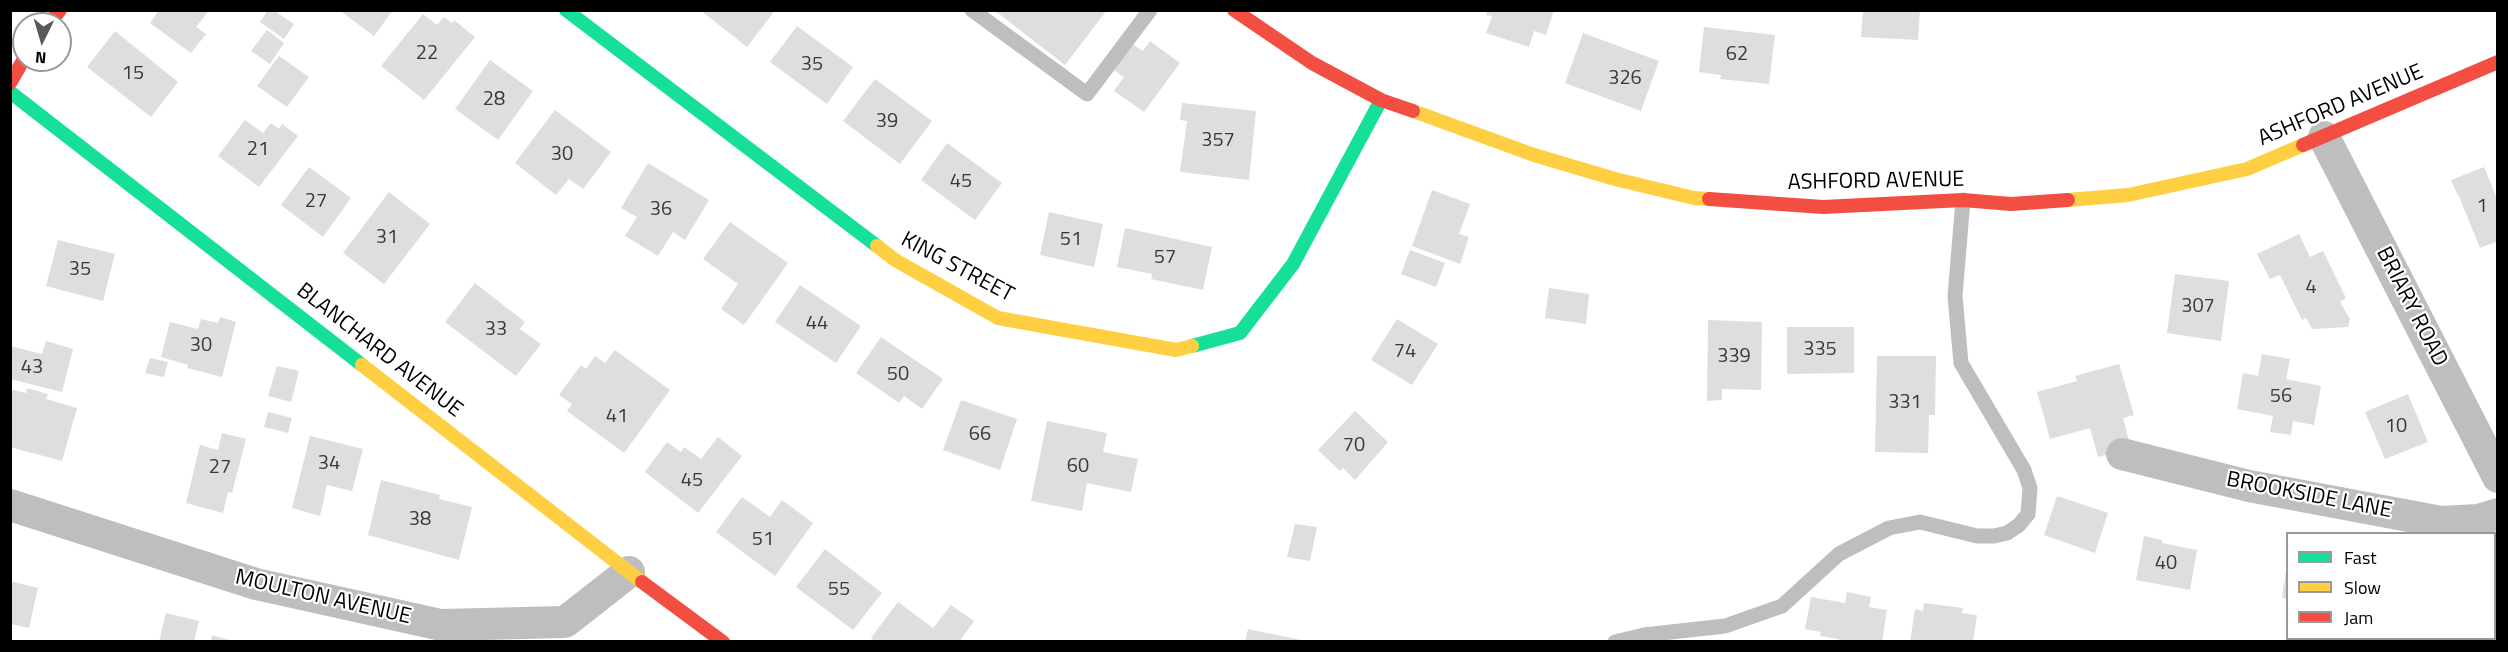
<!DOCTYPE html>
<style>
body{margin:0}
#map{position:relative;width:2508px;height:652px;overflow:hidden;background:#fff;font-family:"Titillium Web",sans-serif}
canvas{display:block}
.frame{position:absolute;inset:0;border:12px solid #000;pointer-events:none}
.legend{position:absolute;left:2286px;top:532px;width:210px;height:108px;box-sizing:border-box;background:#fff;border:2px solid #999;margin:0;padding:8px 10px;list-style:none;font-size:18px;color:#000}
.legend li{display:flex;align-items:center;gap:12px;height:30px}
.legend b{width:30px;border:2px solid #999}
.north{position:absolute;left:12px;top:12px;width:60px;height:60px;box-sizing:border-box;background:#fff;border:2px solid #999;border-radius:50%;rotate:185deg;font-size:16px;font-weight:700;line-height:24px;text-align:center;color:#000}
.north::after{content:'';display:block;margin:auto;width:21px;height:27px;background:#595959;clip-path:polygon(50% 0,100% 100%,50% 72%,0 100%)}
</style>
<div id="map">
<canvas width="2508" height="652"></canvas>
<div class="frame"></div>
<ul class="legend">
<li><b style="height:8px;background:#16e098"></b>Fast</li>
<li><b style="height:8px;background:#ffcf43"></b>Slow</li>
<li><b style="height:8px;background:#f24e42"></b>Jam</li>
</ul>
<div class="north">N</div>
</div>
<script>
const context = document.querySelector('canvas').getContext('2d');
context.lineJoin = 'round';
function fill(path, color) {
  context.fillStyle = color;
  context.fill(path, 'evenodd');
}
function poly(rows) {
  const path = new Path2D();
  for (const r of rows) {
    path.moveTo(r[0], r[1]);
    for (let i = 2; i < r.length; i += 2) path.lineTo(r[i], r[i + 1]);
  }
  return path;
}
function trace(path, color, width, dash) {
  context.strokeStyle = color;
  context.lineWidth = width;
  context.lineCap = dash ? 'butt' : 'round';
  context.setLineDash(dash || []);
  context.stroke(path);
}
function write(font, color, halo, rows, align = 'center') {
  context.font = font + ' "Titillium Web",sans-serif';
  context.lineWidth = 4.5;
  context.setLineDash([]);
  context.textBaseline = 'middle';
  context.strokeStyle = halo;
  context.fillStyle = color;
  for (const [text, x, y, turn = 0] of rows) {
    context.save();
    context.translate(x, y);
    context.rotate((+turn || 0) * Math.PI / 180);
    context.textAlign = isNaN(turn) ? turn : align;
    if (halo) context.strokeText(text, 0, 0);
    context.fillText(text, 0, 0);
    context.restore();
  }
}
const building = poly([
 [159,10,203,10,207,13,196,27,206,34,191,53,150,23],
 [268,10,273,10,294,24,284,39,260,22],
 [339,10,393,10,374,36],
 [700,10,770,10,773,13,747,47],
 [994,10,1107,10,1065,65],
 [1488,10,1554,10,1546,35,1534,31,1529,47,1486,33,1492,16,1486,15],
 [1863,10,1920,10,1918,40,1861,37],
 [423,14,437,25,444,17,452,23,454,20,475,37,424,100,381,66],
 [797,26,853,67,827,104,770,62],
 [1704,27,1775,35,1769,84,1720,79,1721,75,1699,72],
 [267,30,284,43,270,64,251,51],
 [115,31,178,82,151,117,87,67],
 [1583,33,1659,61,1641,111,1565,83],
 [1150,41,1180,63,1144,112,1114,91,1124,77,1112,69,1131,43,1143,51],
 [279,56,309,77,287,107,257,86],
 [490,60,533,91,498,140,455,109],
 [875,79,932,121,900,164,843,121],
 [1182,103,1256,111,1249,180,1180,172,1187,121,1180,120],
 [555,110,611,152,583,189,569,179,556,195,515,163],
 [245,120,263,133,271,123,279,129,282,124,298,136,259,187,218,156],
 [947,143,1002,183,975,220,921,180],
 [648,163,709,200,685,240,673,232,658,256,625,236,637,217,621,208],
 [309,167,351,198,323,237,281,205],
 [2484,167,2498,201,2498,241,2480,248,2458,194,2457,194,2451,180],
 [1432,190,1470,204,1459,234,1469,237,1460,264,1412,246],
 [389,192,430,224,384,284,343,253],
 [1049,212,1103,224,1094,267,1040,255],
 [730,222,788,263,744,325,721,309,738,284,703,259],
 [1125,228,1212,247,1203,290,1151,279,1152,274,1117,267],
 [2299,234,2310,257,2323,251,2346,298,2340,302,2350,319,2348,327,2312,329,2306,318,2302,320,2280,275,2270,279,2257,254],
 [58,240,115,254,103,301,46,286],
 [1410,250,1445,263,1436,287,1401,274],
 [2175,274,2229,281,2221,341,2167,333],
 [475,283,525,322,520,329,541,344,516,376,445,322],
 [800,285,861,326,836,363,775,322],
 [1549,288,1589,294,1586,324,1545,318],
 [220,317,236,322,222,377,187,368,188,365,161,357,170,322,198,329,201,319,218,323],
 [1397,319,1438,344,1412,385,1371,360],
 [1708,320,1762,322,1761,390,1722,389,1722,400,1707,401],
 [1787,327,1854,327,1854,373,1787,374],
 [881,337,943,379,922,409,904,396,899,403,856,373],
 [46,341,73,349,62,392,10,379,10,346,42,354],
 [615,350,670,390,624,453,567,411,572,404,559,395,581,365,586,369,595,356,605,363],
 [2262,354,2290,359,2286,379,2321,386,2314,425,2293,421,2291,435,2270,432,2273,416,2237,409,2243,373,2258,376],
 [1877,356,1936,356,1935,415,1929,415,1928,453,1875,452],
 [150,358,168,362,164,377,145,373],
 [2119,364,2134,415,2123,418,2131,448,2098,457,2090,428,2050,439,2037,392,2077,381,2075,376],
 [277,366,299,371,291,402,268,396],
 [27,388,48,394,46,399,77,408,62,461,10,447,10,389,26,393],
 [2408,394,2428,442,2385,459,2365,412],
 [961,400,1017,419,1000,470,943,450],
 [1355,411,1388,442,1355,480,1343,468,1340,471,1318,450],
 [268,412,292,418,288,433,264,427],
 [1047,421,1107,433,1103,452,1138,459,1131,492,1087,483,1082,511,1031,501],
 [222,433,246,439,232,493,228,492,223,513,186,503,200,445,218,450],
 [310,436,363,449,352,491,327,485,320,516,292,508],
 [718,437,742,456,698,513,645,472,667,442,681,452,684,447,701,459],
 [381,480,440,495,439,499,472,507,459,560,368,535],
 [2057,496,2108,513,2095,553,2044,535],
 [742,497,770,517,782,500,813,523,775,576,716,532],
 [1295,524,1317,527,1310,561,1287,557],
 [2144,536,2162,540,2162,543,2197,550,2190,590,2136,580],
 [825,549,882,593,853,630,796,587],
 [2286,570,2288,570,2288,599,2282,598],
 [10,581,38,588,29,628,10,624],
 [1847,592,1871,597,1869,607,1887,610,1882,642,1838,642,1839,639,1820,636,1821,632,1805,629,1811,597,1845,603],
 [2494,592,2498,592,2498,642,2468,642,2468,638,2494,638],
 [898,602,933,628,951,605,974,621,959,642,875,642,871,638],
 [1924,603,1963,608,1962,613,1977,615,1973,642,1910,642,1915,609,1923,611],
 [166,613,199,621,194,642,159,642],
 [1248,629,1301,640,1300,642,1245,642],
 [212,635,233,641,233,642,211,642]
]);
const lane = poly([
 [972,10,1087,94,1150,10],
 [1615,642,1644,635,1725,626,1782,606,1839,554,1889,528,1920,522,1977,536,1994,536,2007,533,2019,525,2028,514,2030,488,2024,470,1961,363,1955,296,1963,200]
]);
const street = poly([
 [2324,137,2498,477],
 [2122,454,2249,486,2441,522,2478,520,2498,514],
 [10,505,256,584,441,625,565,622,629,572]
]);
const fast = poly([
 [566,10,877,246],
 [10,92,362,365],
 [1192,346,1240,333,1293,264,1381,100]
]);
const slow = poly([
 [1413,111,1534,155,1615,179,1694,198,1709,199],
 [2068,200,2128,195,2247,169,2303,145],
 [877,246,895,260,998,318,1176,350,1192,346],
 [362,365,642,582]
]);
const jam = poly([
 [1234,10,1312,63,1381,100,1413,111],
 [49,24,60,10],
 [10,83,24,59],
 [2303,145,2498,62],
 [1709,199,1823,207,1963,200,2011,204,2068,200],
 [642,582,723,642]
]);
const numberNames = [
 ["22",427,54],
 ["62",1737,55],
 ["35",812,65],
 ["15",133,74],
 ["326",1625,79],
 ["28",494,100],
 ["39",887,122],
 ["357",1218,141],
 ["21",258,150],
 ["30",562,155],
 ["45",961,182],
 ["27",316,202],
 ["1",2482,207],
 ["36",661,210],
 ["31",387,238],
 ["51",1071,240],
 ["57",1165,258],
 ["35",80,270],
 ["4",2311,288],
 ["307",2198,307],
 ["44",817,324],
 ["33",496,330],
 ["30",201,346],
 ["335",1820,350],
 ["74",1405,352],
 ["339",1734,357],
 ["43",32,368],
 ["50",898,375],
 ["56",2281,397],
 ["331",1905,403],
 ["41",617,417],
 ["10",2396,427],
 ["66",980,435],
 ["70",1354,446],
 ["34",329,464],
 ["60",1078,467],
 ["27",220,468],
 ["45",692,481],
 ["38",420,520],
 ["51",763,540],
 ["40",2166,564],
 ["55",839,590]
];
const streetNames = [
 ["ASHFORD AVENUE",2341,106,-23],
 ["ASHFORD AVENUE",1876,182,-1],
 ["KING STREET",957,268,28],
 ["BRIARY ROAD",2411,307,63],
 ["BLANCHARD AVENUE",379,351,38],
 ["BROOKSIDE LANE",2309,496,11],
 ["MOULTON AVENUE",323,598,13]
];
fill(building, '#dedede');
trace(lane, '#bebebe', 15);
trace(street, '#bebebe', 32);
trace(fast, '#16e098', 14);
trace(slow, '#ffcf43', 14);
trace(jam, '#f24e42', 14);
write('20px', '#383838', null, numberNames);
write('22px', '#000', '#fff', streetNames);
</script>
